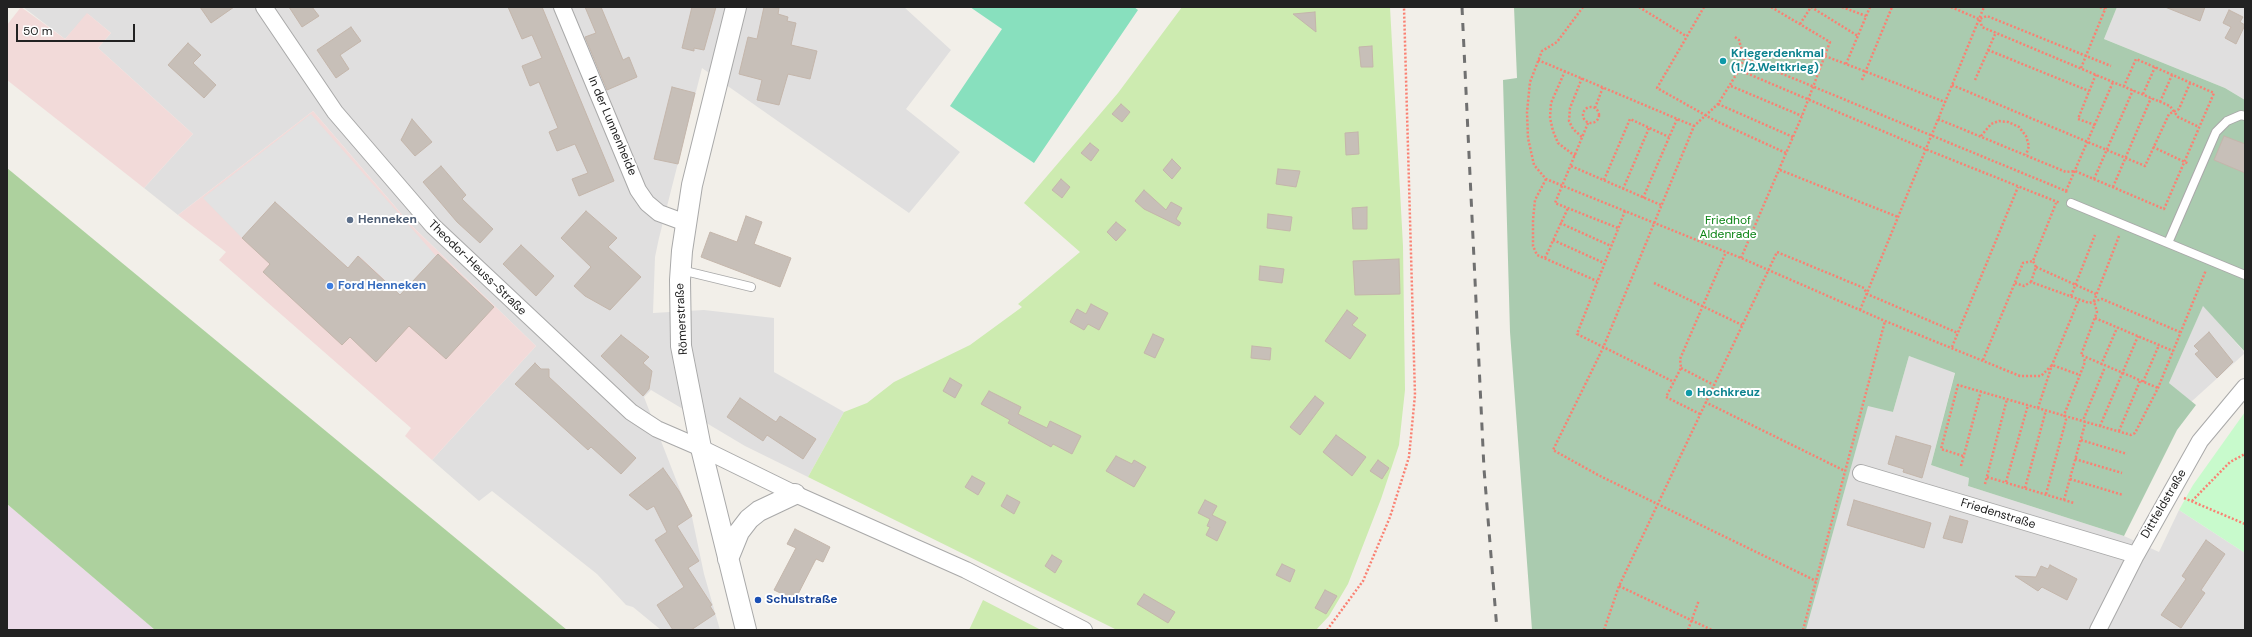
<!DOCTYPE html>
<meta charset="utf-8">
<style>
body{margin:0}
#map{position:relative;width:2252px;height:637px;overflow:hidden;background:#f2efe9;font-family:"DM Sans",sans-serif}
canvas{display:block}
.frame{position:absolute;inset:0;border:8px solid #222;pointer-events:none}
.scale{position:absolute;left:16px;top:24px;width:119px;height:18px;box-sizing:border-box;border:2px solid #222;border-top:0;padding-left:5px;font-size:12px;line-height:14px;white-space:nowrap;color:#222;-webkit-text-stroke:3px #fff;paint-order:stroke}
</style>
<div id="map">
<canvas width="2252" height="637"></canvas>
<div class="frame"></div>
<div class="scale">50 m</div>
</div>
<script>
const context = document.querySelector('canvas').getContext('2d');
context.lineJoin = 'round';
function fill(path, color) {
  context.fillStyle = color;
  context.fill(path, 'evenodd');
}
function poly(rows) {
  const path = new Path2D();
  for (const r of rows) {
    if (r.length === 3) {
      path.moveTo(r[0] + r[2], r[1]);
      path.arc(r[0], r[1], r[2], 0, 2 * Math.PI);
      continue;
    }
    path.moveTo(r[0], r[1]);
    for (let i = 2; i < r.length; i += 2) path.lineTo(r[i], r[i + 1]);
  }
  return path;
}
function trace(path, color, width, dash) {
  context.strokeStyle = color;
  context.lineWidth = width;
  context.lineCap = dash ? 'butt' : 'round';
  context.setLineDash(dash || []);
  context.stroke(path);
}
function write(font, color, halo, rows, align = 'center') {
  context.font = font + ' "DM Sans",sans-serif';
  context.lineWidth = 4;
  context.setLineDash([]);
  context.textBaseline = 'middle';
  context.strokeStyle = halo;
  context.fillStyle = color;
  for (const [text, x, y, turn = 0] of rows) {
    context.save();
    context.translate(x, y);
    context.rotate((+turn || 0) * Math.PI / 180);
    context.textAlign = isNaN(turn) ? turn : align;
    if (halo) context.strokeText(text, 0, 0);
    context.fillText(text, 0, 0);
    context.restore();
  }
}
const residential = poly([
 [23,7,904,7,951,50,906,109,960,152,909,213,702,68,659,238,655,257,653,313,704,310,774,318,774,372,844,412,808,477,745,446,651,390,644,397,680,490,692,517,704,574,720,630,661,630,633,607,626,605,597,574,492,491,479,501,432,460,536,346,411,225,313,111,178,215,144,188,193,134,98,48,111,33,88,14,65,39],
 [2117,7,2245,7,2245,100,2225,88,2104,39],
 [2203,305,2245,353,2191,402,2169,383],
 [1909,356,1955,372,1931,465,1969,478,1968,486,2124,536,2159,552,2179,510,2245,553,2245,630,1806,630,1868,405,1893,412]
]);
const commercial = poly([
 [21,7,65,39,87,13,111,33,98,48,193,134,144,188,7,80,7,25],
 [313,111,411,225,536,346,432,460,405,436,411,428,219,260,226,252,178,215]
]);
const industrial = poly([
 [7,504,155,630,7,630]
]);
const grass = poly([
 [1182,7,1390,7,1403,246,1405,390,1399,445,1381,499,1348,584,1329,616,1316,630,1117,630,808,477,844,412,867,403,894,382,970,345,1022,307,1018,304,1080,252,1024,203,1118,93],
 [983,600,1041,630,969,630]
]);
const forest = poly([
 [7,168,567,630,155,630,7,504]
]);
const cemetery = poly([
 [1514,7,2117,7,2104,39,2225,88,2245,100,2245,352,2203,306,2169,383,2196,405,2177,430,2124,536,1968,486,1969,478,1931,465,1955,373,1909,356,1893,412,1868,406,1806,630,1532,630,1510,332,1503,80,1517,78]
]);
const park = poly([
 [2245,412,2245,553,2179,510,2193,485]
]);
const pitch = poly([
 [970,7,1134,7,1138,10,1034,163,950,106,1002,29]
]);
const parking = poly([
 [311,114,436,256,392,304,386,281,359,256,348,268,275,202,242,238,203,198]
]);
const building = poly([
 [200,7,234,7,211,23,200,7],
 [289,7,312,7,319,16,302,27,289,7],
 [508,7,542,7,614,181,579,196,572,179,588,173,575,144,557,151,549,132,558,128,539,82,530,86,522,66,542,58,532,35,522,39,508,7],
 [585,7,601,7,623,60,629,57,637,77,607,90,585,37,596,33,585,7],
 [692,7,716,7,704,50,694,48,694,51,682,48,692,7],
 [764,7,779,8,778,14,788,17,787,21,796,23,791,45,817,51,810,79,788,74,779,105,757,100,762,80,739,74,748,37,757,39,764,7],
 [2165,7,2205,7,2200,21,2165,7],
 [2229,10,2243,17,2240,22,2245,25,2236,44,2225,38,2231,27,2223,23,2229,10],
 [1315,12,1316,32,1293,14,1315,12],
 [351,27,361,41,340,55,349,69,336,78,317,50,351,27],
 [188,43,201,55,193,63,216,85,204,98,168,65,188,43],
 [1372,46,1373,67,1361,67,1359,47,1372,46],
 [672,87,695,93,678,164,654,159,672,87],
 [1121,104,1130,112,1122,122,1112,114,1121,104],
 [412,119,432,142,415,156,401,140,412,119],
 [1358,132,1359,154,1346,155,1345,133,1358,132],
 [2224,136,2245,144,2245,173,2214,160,2224,136],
 [1090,143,1099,150,1091,161,1081,153,1090,143],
 [1172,159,1181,168,1172,179,1163,170,1172,159],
 [441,166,466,195,462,199,493,229,480,243,457,222,423,182,441,166],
 [1278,169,1300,171,1296,187,1276,184,1278,169],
 [1061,179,1070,187,1062,198,1052,190,1061,179],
 [1144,190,1166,210,1171,202,1182,208,1176,219,1181,223,1179,226,1144,209,1135,201,1144,190],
 [275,202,348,268,358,256,400,295,438,254,494,307,446,359,409,326,376,362,350,337,342,345,263,272,270,264,242,238,275,202],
 [1367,207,1367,229,1353,229,1352,208,1367,207],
 [586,211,617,238,608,247,641,277,610,310,585,296,574,286,591,267,561,238,586,211],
 [1268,214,1292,217,1290,231,1267,228,1268,214],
 [746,216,762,222,754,244,791,258,780,287,701,257,710,232,737,242,746,216],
 [1116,222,1126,230,1116,241,1107,232,1116,222],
 [521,245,554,276,536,296,503,264,521,245],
 [1399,259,1400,294,1355,295,1353,261,1399,259],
 [1260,266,1284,269,1282,283,1259,280,1260,266],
 [1091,304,1108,313,1099,330,1088,324,1084,330,1070,322,1077,309,1086,314,1091,304],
 [1347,310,1358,318,1352,325,1366,335,1350,359,1325,341,1347,310],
 [2209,332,2233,362,2217,378,2195,354,2199,351,2194,346,2209,332],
 [1153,334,1164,339,1155,358,1144,353,1153,334],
 [621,335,649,357,643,363,652,371,649,389,643,396,601,356,621,335],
 [1252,346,1271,348,1270,360,1251,358,1252,346],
 [535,363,541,369,549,369,549,377,636,458,621,474,591,447,588,450,515,384,535,363],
 [950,378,962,385,955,398,943,391,950,378],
 [989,391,1021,407,1018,414,1047,428,1050,421,1081,436,1072,454,1053,444,1051,447,1008,423,1010,420,981,404,989,391],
 [1315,396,1324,403,1300,435,1290,427,1315,396],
 [740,398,776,422,780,416,816,439,803,459,767,435,763,441,727,417,740,398],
 [1336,435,1366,457,1352,476,1323,452,1336,435],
 [1896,436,1931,446,1922,478,1903,472,1904,469,1888,464,1896,436],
 [1116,456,1132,464,1134,460,1146,467,1134,487,1106,471,1116,456],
 [1378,460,1389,468,1382,479,1370,471,1378,460],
 [663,468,679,491,692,516,677,526,699,561,688,568,712,605,710,606,715,614,691,630,673,630,657,605,684,587,655,540,667,532,654,506,647,510,629,495,663,468],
 [972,476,985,483,978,495,965,487,972,476],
 [1007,495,1020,502,1014,514,1001,506,1007,495],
 [1205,500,1217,506,1212,515,1226,522,1217,541,1206,535,1210,527,1207,526,1210,519,1198,513,1205,500],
 [1854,500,1931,523,1924,548,1847,525,1854,500],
 [1950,516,1968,521,1962,543,1943,538,1950,516],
 [795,529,830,547,823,562,816,559,795,600,774,590,796,548,787,544,795,529],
 [2206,540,2225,554,2201,590,2205,593,2181,628,2161,615,2186,579,2182,576,2206,540],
 [1052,555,1062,561,1055,573,1045,566,1052,555],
 [1282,564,1295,570,1290,582,1276,575,1282,564],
 [2050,565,2077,579,2067,600,2042,587,2038,591,2015,576,2036,577,2041,566,2048,569,2050,565],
 [1325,590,1337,596,1326,614,1315,608,1325,590],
 [1144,594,1175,612,1168,623,1137,604,1144,594]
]);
const path = poly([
 [1583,7,1557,42,1542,51,1530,82,1527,112,1528,138,1534,165,1546,179,1741,258,1885,321,2020,376,2041,376,2052,365,2080,375],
 [1639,7,1686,36],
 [1704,7,1657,88,1714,120,1786,153],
 [1811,7,1858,36],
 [1842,7,1866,16],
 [1951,7,1979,19,1987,16,2111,66],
 [2100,7,2105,9],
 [1980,20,1982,27,2170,106,2178,117,2199,127],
 [1800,24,1811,7],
 [1735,37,1739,40,1744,58,1739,70,1718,104,1694,126,1603,348,1553,450,1600,476,1816,581],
 [1988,50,2089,91],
 [1825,56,1945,102],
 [1744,58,2066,191,2067,194],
 [1538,60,1694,126],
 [1846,64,1870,7],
 [2081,68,2106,7],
 [1739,70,1925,149,2060,203],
 [1565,71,1551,103,1550,118,1553,131,1558,143,1575,156],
 [1582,78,1570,108,1569,121,1573,129,1582,137],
 [1862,80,1892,7],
 [1975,80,1996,32],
 [1952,85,2145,166,2169,114,2179,109,2190,83],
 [1731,86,1802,116],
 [2143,94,2155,67],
 [2160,102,2172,75],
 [1718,104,1793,137],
 [1591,115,8],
 [1595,108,1603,87],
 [1938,119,2066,172,2075,171,2164,209,2214,93,2136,59,2124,86],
 [1588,123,1555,203,1618,228],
 [2095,125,2078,119,2096,74],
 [1981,136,1991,124,1999,121,2008,122,2019,127,2026,136,2029,146,2026,155],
 [2153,147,2189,164],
 [1571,166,1661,205],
 [1780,170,1898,217],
 [1546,179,1535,200,1533,220,1533,246,1537,255,1597,281],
 [2094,179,2133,90],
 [1604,180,1630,119,1669,137],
 [2113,187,2151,98],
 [1623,189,1649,128],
 [2066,191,2113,82],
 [1643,198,1677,119],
 [1625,211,1577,334,1674,382],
 [1560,223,1611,246],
 [2119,236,2094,301,2097,312,2081,355,2158,388],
 [1553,240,1604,263],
 [1545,258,1568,208],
 [1741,258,1802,116,1830,42,1771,7],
 [2036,267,2096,294],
 [2031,282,2036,267,2033,261],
 [1654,283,1742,325],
 [2015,283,2024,286,2031,282,2089,303,2102,299,2180,332],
 [2071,296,2095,235],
 [1860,310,1984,7],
 [2095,318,2173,351],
 [1952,347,2018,187],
 [1983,360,2023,263,2033,261,2056,203],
 [2101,365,2117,328],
 [1681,368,1714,385],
 [2143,382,2159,345],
 [1705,402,1845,471],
 [2038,408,2052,365,2079,299],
 [1700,414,1666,397,1681,368,1680,359,1726,252],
 [2100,426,2138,336],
 [2119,431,2140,381],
 [2081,440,2127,454],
 [1963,456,1941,449,1958,385,2131,435,2135,433,2158,388,2206,270],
 [2075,459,2122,473],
 [1961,466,1981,391],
 [1987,477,2074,503],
 [2070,479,2123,495],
 [2006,482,2028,405],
 [1985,484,2007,399],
 [2025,488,2046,410],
 [2046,494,2066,420,2064,415,2085,362,2084,358],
 [2184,498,2245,524],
 [2064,500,2085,424,2084,418,2105,367],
 [2192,501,2230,462,2245,454],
 [1619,586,1712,630],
 [1327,630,1363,581,1390,517,1409,457,1415,395,1404,7],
 [1604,630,1619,586,1777,252,1864,288,1867,294,1958,333],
 [1688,630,1699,600],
 [1803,630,1885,321]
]);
const service = poly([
 [2071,203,2245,275],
 [2168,243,2216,132,2227,121,2241,115,2245,116],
 [681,270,751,287]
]);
const minor = poly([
 [264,7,335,112,433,226,631,412,657,429,701,448,795,494,966,570,1084,630],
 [562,7,638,190,647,203,659,213,686,223],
 [1861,473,2136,555],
 [2098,630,2136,555,2200,441,2245,387]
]);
const tertiary = poly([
 [736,7,692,185,682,251,680,280,681,346,701,448,746,630],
 [728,559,739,532,749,519,759,511,795,494]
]);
const rail = poly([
 [1462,7,1484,469,1497,630]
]);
const markers = [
 [1723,61,4,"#0f9aa8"],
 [350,220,4,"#5c6f8a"],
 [330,286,4,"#3f7fe0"],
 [1689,393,4,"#0f9aa8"],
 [758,600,4,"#1a4fb4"]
];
const cultureNames = [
 ["Kriegerdenkmal",1731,54],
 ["(1./2.Weltkrieg)",1731,68],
 ["Hochkreuz",1697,393]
];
const streetNames = [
 ["In der Lunnenheide",612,126,67],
 ["Theodor-Heuss-Straße",477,268,44],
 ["Römerstraße",682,319,-93],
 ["Dittfeldstraße",2164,504,-60],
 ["Friedenstraße",1998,514,17]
];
const serviceNames = [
 ["Henneken",358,220]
];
const parkNames = [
 ["Friedhof",1728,221],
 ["Aldenrade",1728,235]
];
const shopNames = [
 ["Ford Henneken",338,286]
];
const transitNames = [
 ["Schulstraße",766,600]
];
fill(residential, '#e0dfdf');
fill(commercial, '#f2dad9');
fill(industrial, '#ebdbe8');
fill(grass, '#cdebb0');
fill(forest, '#add19e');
fill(cemetery, '#aacbaf');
fill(park, '#c8facc');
fill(pitch, '#88e0be');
fill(parking, '#e2e2e2');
fill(building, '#c7bfb8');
trace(building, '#c4b6ab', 1);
trace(service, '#a9a9a9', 10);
trace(minor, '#a9a9a9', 18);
trace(tertiary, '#a9a9a9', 22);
trace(path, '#fa8072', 2.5, [2, 2]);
trace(service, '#fff', 8);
trace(minor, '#fff', 16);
trace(tertiary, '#fff', 20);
trace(rail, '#707070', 3, [8, 8]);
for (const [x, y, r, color] of markers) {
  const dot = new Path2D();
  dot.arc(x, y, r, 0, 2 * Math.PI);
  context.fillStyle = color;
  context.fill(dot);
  trace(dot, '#fff', 1.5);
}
write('bold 12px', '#0d838f', '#fff', cultureNames, 'left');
write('12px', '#222', '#fff', streetNames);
write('bold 12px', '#4e5e75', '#fff', serviceNames, 'left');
write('12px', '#0c8416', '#fff', parkNames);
write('bold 12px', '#366cbe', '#fff', shopNames, 'left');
write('bold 12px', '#164399', '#fff', transitNames, 'left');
</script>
